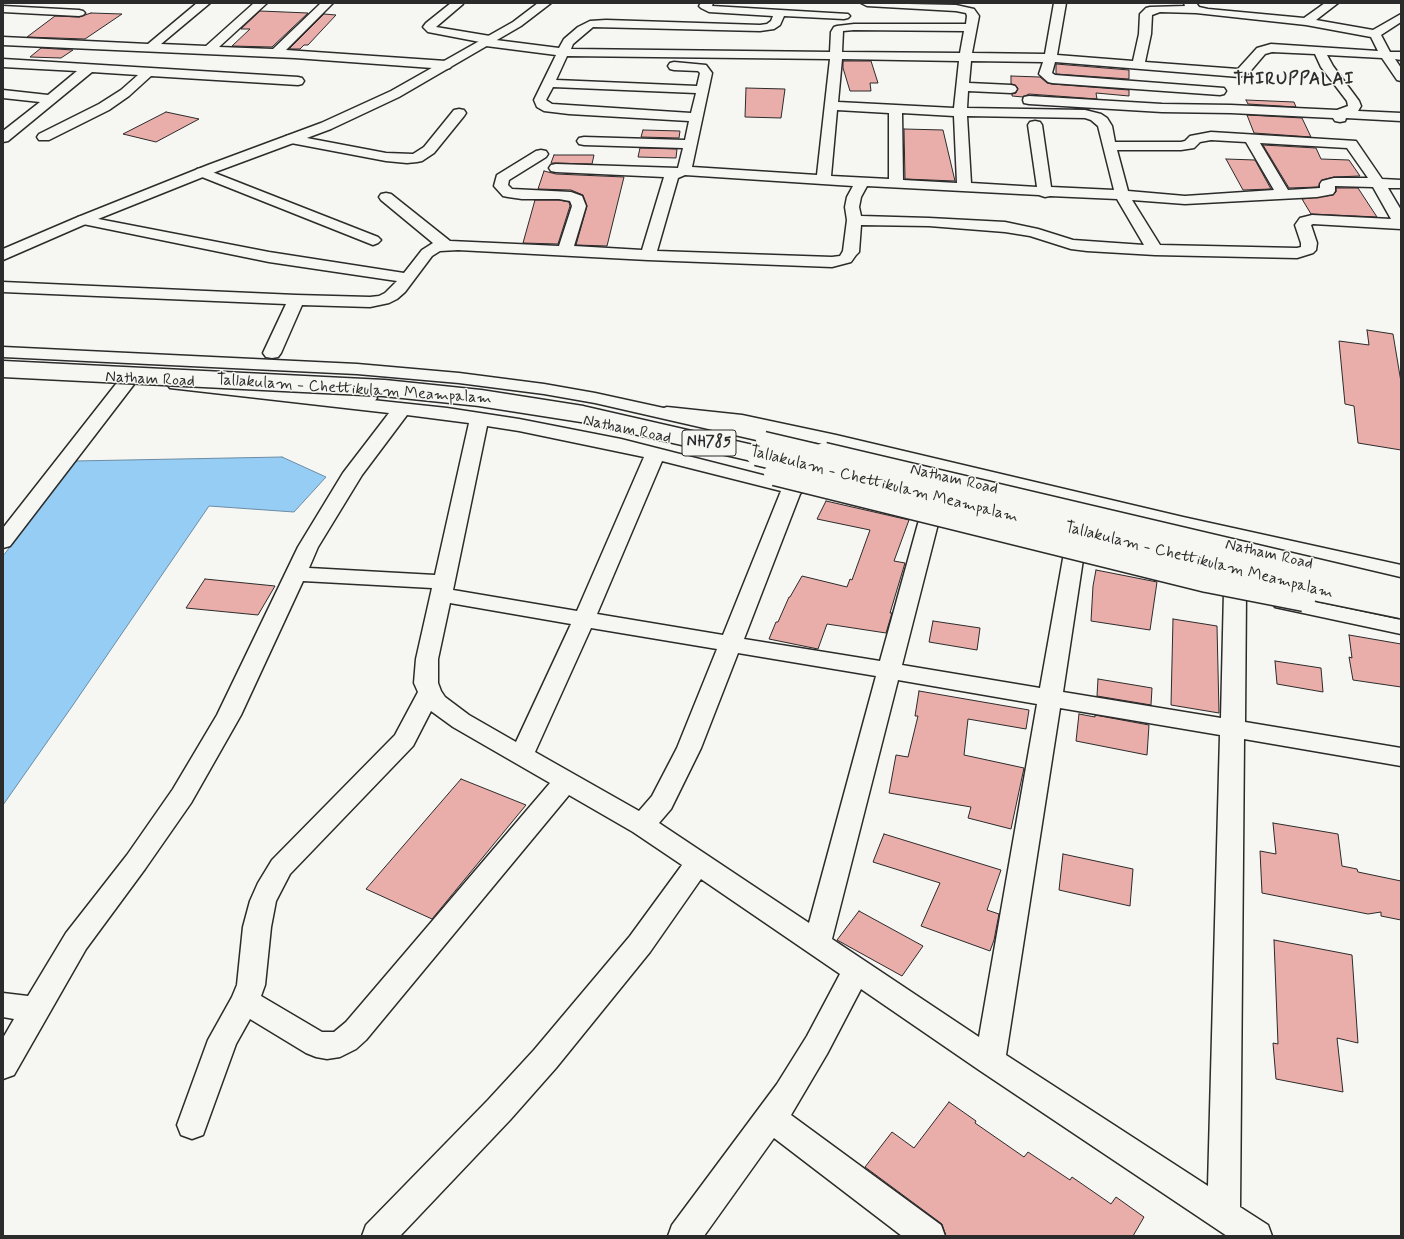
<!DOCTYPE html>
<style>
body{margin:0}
#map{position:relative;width:1404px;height:1239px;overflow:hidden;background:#f6f6f2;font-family:Mynerve,sans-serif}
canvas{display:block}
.frame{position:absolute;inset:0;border:4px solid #2b2b2b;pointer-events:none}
</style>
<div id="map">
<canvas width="1404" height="1239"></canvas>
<div class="frame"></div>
</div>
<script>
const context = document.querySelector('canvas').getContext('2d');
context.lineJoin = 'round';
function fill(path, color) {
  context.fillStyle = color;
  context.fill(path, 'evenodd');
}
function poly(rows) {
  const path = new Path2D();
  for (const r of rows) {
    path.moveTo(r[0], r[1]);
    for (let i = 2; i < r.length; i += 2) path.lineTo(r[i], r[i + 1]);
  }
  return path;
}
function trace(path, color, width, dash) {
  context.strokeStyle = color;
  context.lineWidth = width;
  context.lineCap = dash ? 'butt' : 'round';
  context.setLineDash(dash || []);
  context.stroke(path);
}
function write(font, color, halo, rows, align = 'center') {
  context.font = font + ' Mynerve,sans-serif';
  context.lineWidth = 3;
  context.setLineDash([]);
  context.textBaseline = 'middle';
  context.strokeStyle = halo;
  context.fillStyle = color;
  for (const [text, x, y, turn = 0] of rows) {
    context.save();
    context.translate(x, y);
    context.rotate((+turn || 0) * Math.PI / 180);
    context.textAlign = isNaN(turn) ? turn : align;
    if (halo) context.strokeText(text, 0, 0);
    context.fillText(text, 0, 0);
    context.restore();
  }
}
const water = poly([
 [282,457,326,477,294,512,209,506,73,705,3,805,3,556,75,461,282,457]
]);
const building = poly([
 [260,11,308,13,272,47,232,46,250,29,241,29,260,11],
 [91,13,122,14,85,39,27,37,55,16,79,17,91,13],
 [324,14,336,15,308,45,304,45,300,49,289,49,324,14],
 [41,48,73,50,61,58,30,57,41,48],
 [843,61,871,61,878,83,870,83,871,91,850,91,843,68,843,61],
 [1056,64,1129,70,1129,79,1056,74,1056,64],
 [1011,76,1040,77,1047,83,1052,84,1129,90,1129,96,1096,93,1097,99,1029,94,1023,97,1012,96,1012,94,1016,93,1018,88,1015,85,1011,84,1011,76],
 [746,88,785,89,781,118,745,117,746,88],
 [1246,100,1294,102,1296,107,1248,104,1246,100],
 [166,112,199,119,156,142,123,134,166,112],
 [1247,115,1302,118,1311,137,1254,133,1247,115],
 [904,129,943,130,955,181,905,179,904,129],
 [643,130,680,131,679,138,641,137,643,130],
 [1263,145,1316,148,1321,159,1349,160,1360,176,1334,177,1322,180,1318,187,1289,188,1263,145],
 [640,148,677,149,676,158,638,157,640,148],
 [554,155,594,155,592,164,551,163,554,155],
 [1226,159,1255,160,1271,189,1243,190,1226,159],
 [544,171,556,174,624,177,607,246,576,245,587,206,583,195,571,190,538,189,544,171],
 [1336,188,1358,188,1377,217,1311,214,1302,199,1333,195,1336,192,1336,188],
 [535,200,559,200,569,202,570,206,558,244,523,243,535,200],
 [1367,330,1393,334,1401,382,1401,450,1358,443,1354,406,1345,404,1339,341,1369,345,1367,330],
 [826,501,909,520,894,561,905,563,890,613,892,613,886,633,827,624,818,649,769,639,776,622,778,622,789,597,790,597,802,576,847,587,850,579,852,580,870,530,817,519,826,501],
 [1096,570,1157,582,1150,630,1091,621,1093,586,1096,570],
 [205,579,275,586,258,615,186,608,205,579],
 [1173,619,1217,626,1219,713,1171,705,1173,619],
 [933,621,980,628,977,650,929,642,933,621],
 [1349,635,1401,644,1401,687,1353,680,1349,657,1352,658,1349,635],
 [1275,661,1321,668,1323,692,1277,684,1275,661],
 [1098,679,1152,688,1151,705,1097,696,1098,679],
 [919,691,1029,710,1026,729,968,719,964,755,1024,768,1011,829,968,818,971,807,889,793,896,755,908,757,918,716,915,716,919,691],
 [1079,714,1095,717,1095,715,1149,725,1147,755,1076,741,1079,714],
 [461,779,526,805,432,919,366,889,461,779],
 [1273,823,1338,834,1342,866,1357,869,1358,872,1401,881,1401,920,1381,916,1381,912,1368,914,1262,893,1260,851,1276,854,1273,823],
 [884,834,1001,870,987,910,999,914,994,940,990,951,921,926,940,883,873,862,884,834],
 [1063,854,1133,869,1130,906,1059,890,1063,854],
 [859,911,923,946,902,976,837,940,859,911],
 [1274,940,1352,955,1358,1043,1337,1038,1343,1092,1276,1079,1273,1043,1278,1044,1274,940],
 [949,1102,976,1121,975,1123,1024,1157,1028,1152,1070,1180,1072,1177,1111,1204,1116,1197,1144,1217,1133,1236,946,1236,942,1224,865,1167,892,1132,914,1148,949,1102]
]);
const minor = poly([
 [197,3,210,3,161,44,206,46,254,3,267,3,219,47,273,49,321,3,333,3,286,50,446,61,450,62,452,65,450,68,446,69,295,58,3,45,3,37,148,44,197,3],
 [451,3,463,4,436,27,490,36,496,40,559,48,564,39,578,27,590,21,606,20,760,25,767,24,771,21,773,16,709,12,701,8,699,6,701,3,713,3,712,6,848,14,850,16,848,18,844,19,784,16,780,25,774,29,760,31,593,27,573,44,571,49,830,52,831,32,834,27,837,26,854,24,966,24,967,16,966,13,956,11,867,6,861,3,956,5,974,9,979,16,972,53,1045,54,1054,3,1066,3,1057,55,1133,61,1139,34,1140,14,1146,8,1150,7,1185,6,1184,3,1196,3,1199,7,1208,9,1304,18,1325,3,1338,3,1316,20,1373,30,1401,14,1401,22,1381,35,1390,52,1401,52,1401,60,1395,59,1401,68,1401,81,1397,80,1382,58,1327,55,1333,66,1359,101,1361,106,1358,111,1401,113,1401,121,1346,118,1345,121,1340,122,1335,121,1333,118,1231,113,1162,112,1029,104,1024,103,1023,100,1024,97,1029,96,1162,104,1231,105,1337,110,1348,106,1347,101,1321,67,1315,54,1272,52,1265,54,1248,74,1239,77,1055,62,1052,73,1055,75,1224,88,1226,91,1224,94,1220,95,1052,83,1048,82,1039,74,1043,62,971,61,969,83,1011,85,1015,86,1017,89,1015,92,1011,93,968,91,967,108,1085,110,1101,114,1107,118,1112,126,1115,142,1181,142,1185,141,1190,136,1211,132,1356,141,1382,179,1401,180,1401,188,1388,188,1401,210,1401,229,1313,224,1311,225,1317,243,1316,250,1313,253,1297,258,1155,255,1087,251,1071,249,1030,236,1005,232,929,226,861,225,859,252,856,255,851,262,832,267,648,260,458,250,440,251,432,256,405,292,397,299,389,303,370,307,302,305,281,353,278,357,272,358,266,357,263,353,286,304,3,292,3,282,296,295,370,297,379,296,385,293,397,281,269,262,83,224,78,223,76,220,78,217,83,216,269,252,404,273,422,250,433,243,381,200,379,197,381,194,386,193,391,194,450,241,559,246,572,206,570,201,559,199,522,199,508,197,503,196,494,186,497,175,536,151,541,150,546,151,548,154,546,157,509,180,508,185,512,189,571,192,582,196,586,206,574,246,642,250,664,177,556,172,551,171,549,168,551,165,556,164,678,168,683,148,584,145,579,144,577,141,579,138,584,137,685,140,689,121,569,114,544,111,537,107,534,100,556,55,486,46,482,45,480,42,428,32,423,27,426,23,451,3],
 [1160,12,1196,13,1306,25,1371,37,1378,51,1271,44,1257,48,1238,69,1145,62,1151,34,1152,15,1160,12],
 [854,30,964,31,960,53,842,52,843,31,854,30],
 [567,56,830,59,817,175,692,167,712,73,706,65,674,62,670,63,668,66,670,69,674,70,698,71,700,73,697,86,556,80,567,56],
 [842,59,959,61,954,108,838,102,842,59],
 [553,87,696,93,691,113,552,104,546,100,553,87],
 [837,110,889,113,889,179,831,176,837,110],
 [902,113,954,116,957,183,903,180,902,113],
 [967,116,1085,118,1091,120,1098,126,1114,190,1051,187,1042,125,1040,122,1035,121,1030,122,1028,125,1037,187,971,183,967,116],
 [1211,140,1246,142,1274,190,1185,196,1128,191,1117,150,1181,150,1194,148,1200,142,1211,140],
 [1260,143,1347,148,1368,178,1334,178,1322,181,1320,184,1320,188,1288,190,1260,143],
 [685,175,853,186,847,197,845,207,847,220,843,251,840,256,832,257,657,251,678,178,685,175],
 [867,186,1039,195,1045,197,1050,196,1117,199,1144,245,1073,240,1038,229,1005,222,929,218,861,216,859,207,861,197,867,186],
 [1335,186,1373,187,1391,219,1312,215,1300,218,1295,225,1301,243,1301,247,1297,248,1160,245,1132,200,1185,204,1317,197,1333,194,1335,191,1335,186],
 [3,6,79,10,83,11,85,13,83,15,79,16,3,12,3,6],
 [3,59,298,77,302,78,304,81,302,84,298,85,151,76,129,96,109,110,49,140,39,140,37,137,39,134,99,104,121,90,138,75,92,72,8,141,3,142,3,131,40,102,3,98,3,90,48,95,77,71,3,67,3,59],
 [459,109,464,110,466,113,464,116,434,153,422,161,417,162,407,163,386,161,291,143,286,142,284,139,286,136,291,135,386,153,413,154,424,147,454,110,459,109],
 [202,168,378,237,381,240,378,243,373,245,368,243,197,175,195,172,197,169,202,168],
 [129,374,135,375,138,379,135,383,10,546,3,548,3,528,123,375,129,374],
 [176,379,447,408,519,419,621,439,786,481,792,472,799,470,806,472,809,476,803,486,805,489,800,494,744,639,880,661,919,520,922,516,929,514,936,516,939,520,902,665,1040,688,1064,553,1067,548,1074,547,1081,548,1084,553,1063,692,1221,718,1224,591,1227,586,1235,584,1243,586,1246,591,1245,722,1401,748,1401,766,1244,739,1240,1207,1268,1225,1272,1236,1227,1236,979,1070,861,989,827,1054,791,1115,941,1225,945,1236,902,1236,774,1138,704,1236,668,1236,672,1225,777,1084,807,1036,840,974,701,879,650,952,556,1068,510,1120,400,1236,362,1236,366,1225,488,1100,534,1050,630,936,682,865,633,832,569,795,366,1040,356,1049,340,1057,327,1059,316,1057,306,1053,250,1019,236,1044,203,1135,192,1139,181,1135,177,1125,208,1040,232,997,237,985,243,927,250,901,258,883,272,860,395,735,418,692,414,683,416,659,432,588,303,581,241,715,191,803,145,869,86,949,14,1075,3,1079,3,1038,14,1019,3,1017,3,993,28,996,66,933,127,855,173,789,217,715,298,547,343,473,389,413,170,388,167,384,170,380,176,379],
 [407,415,469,423,435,575,309,568,318,547,362,475,407,415],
 [487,426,519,431,644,457,577,611,453,590,487,426],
 [662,461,781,491,723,635,597,614,662,461],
 [450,603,571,624,516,742,469,715,445,697,441,691,438,683,438,659,450,603],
 [591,628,717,649,677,748,652,796,639,811,535,752,591,628],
 [738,653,876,676,809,923,659,823,671,809,701,748,738,653],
 [898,680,1037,704,979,1037,832,939,898,680],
 [1060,708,1220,735,1208,1186,1006,1055,1060,708],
 [431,711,453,727,550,783,346,1022,334,1032,322,1032,261,996,265,985,271,927,276,901,290,874,413,746,431,711],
 [1283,595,1401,620,1401,634,1275,607,1272,602,1275,597,1283,595]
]);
const major = poly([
 [538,3,551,3,521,26,399,97,331,129,218,171,88,223,3,260,3,249,78,217,208,165,321,123,391,91,513,22,538,3],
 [3,347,357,364,459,373,544,384,595,393,787,435,794,437,796,441,794,445,787,447,595,403,544,394,459,383,357,374,3,357,3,347]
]);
const highway = poly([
 [274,384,368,393,374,394,377,398,374,402,368,403,268,393,265,389,268,385,274,384],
 [667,407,742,415,836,435,1183,517,1401,565,1401,579,1183,529,836,447,742,427,661,417,658,413,661,409,667,407]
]);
const highwayBridgeFar1 = poly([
 [3,369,384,388,480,398,582,414,761,455],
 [764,440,828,455]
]);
const highwayBridge = poly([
 [757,454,1323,591,1401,607],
 [824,454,1401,590],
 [775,474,1207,581,1304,600]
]);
const shields = [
 [709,443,54]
];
const shieldNames = [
 ["NH785",709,443]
];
const streetNames = [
 ["Natham Road",150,380,3],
 ["Tallakulam - Chettikulam Meampalam",354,390,4],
 ["Natham Road",627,430,12],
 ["Natham Road",954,480,13],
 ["Tallakulam - Chettikulam Meampalam",884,485,14],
 ["Natham Road",1269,555,13],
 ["Tallakulam - Chettikulam Meampalam",1199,561,14]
];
const farDistrictnames = [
 ["THIRUPPALAI",1294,80]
];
fill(water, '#96cdf4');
trace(water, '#6b8ca4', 1);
fill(building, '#eaaeaa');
trace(building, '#2b2b2b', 1);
trace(minor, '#2b2b2b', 3);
trace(major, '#2b2b2b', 3);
trace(highway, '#2b2b2b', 3);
fill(minor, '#f6f6f2');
fill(major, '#f6f6f2');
fill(highway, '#f6f6f2');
trace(highwayBridgeFar1, '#2b2b2b', 19, []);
trace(highwayBridge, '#2b2b2b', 25, []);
trace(highwayBridgeFar1, '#f6f6f2', 16);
trace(highwayBridge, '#f6f6f2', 22);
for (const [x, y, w] of shields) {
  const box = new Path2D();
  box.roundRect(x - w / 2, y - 13, w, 26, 3);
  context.fillStyle = '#f6f6f2';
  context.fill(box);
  trace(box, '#2b2b2b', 1);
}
write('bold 15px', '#2b2b2b', null, shieldNames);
write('16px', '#2b2b2b', '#f6f6f2', streetNames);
context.letterSpacing = '1px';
write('bold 17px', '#2b2b2b', '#f6f6f2', farDistrictnames);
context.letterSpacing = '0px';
</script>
